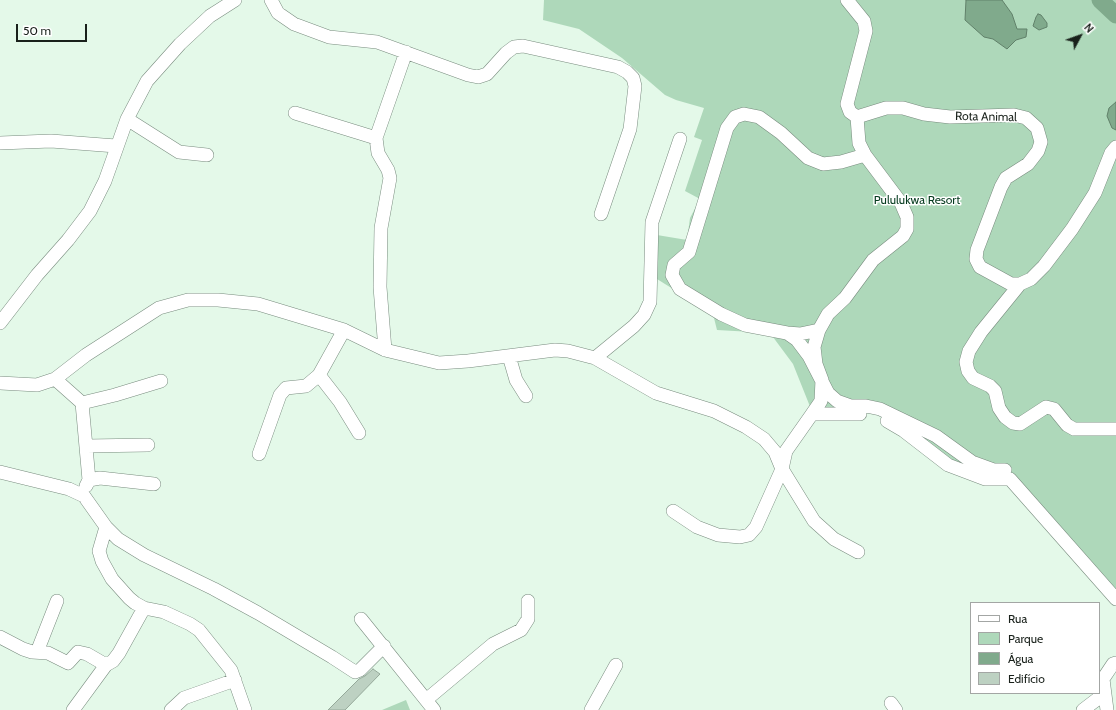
<!DOCTYPE html>
<meta charset="utf-8">
<style>
body{margin:0}
#map{position:relative;width:1116px;height:710px;overflow:hidden;background:#e4f9e9;font-family:Cabin,sans-serif}
canvas{display:block}
.legend{position:absolute;left:970px;top:602px;width:130px;height:92px;box-sizing:border-box;background:#fff;border:1px solid #a3a6a4;margin:0;padding:5px 7px;list-style:none;font-size:12px;color:#19211b}
.legend li{display:flex;align-items:center;gap:8px;height:20px}
.legend b{width:20px;border:1px solid #a3a6a4}
.north{position:absolute;left:1060px;top:16px;width:40px;height:40px;-webkit-text-stroke:3px #fff;paint-order:stroke;rotate:49deg;font-size:11px;font-weight:700;line-height:16px;text-align:center;color:#19211b}
.north::after{content:'';display:block;margin:auto;width:14px;height:18px;background:#19211b;clip-path:polygon(50% 0,100% 100%,50% 72%,0 100%)}
.scale{position:absolute;left:16px;top:24px;width:71px;height:18px;box-sizing:border-box;border:2px solid #19211b;border-top:0;padding-left:5px;font-size:12px;line-height:14px;white-space:nowrap;color:#19211b;-webkit-text-stroke:3px #fff;paint-order:stroke}
</style>
<div id="map">
<canvas width="1116" height="710"></canvas>
<ul class="legend">
<li><b style="height:5px;background:#fff"></b>Rua</li>
<li><b style="height:11px;background:#aed8ba"></b>Parque</li>
<li><b style="height:11px;background:#80aa8c"></b>Água</li>
<li><b style="height:11px;background:#bdd1c2"></b>Edifício</li>
</ul>
<div class="north">N</div>
<div class="scale">50 m</div>
</div>
<script>
const context = document.querySelector('canvas').getContext('2d');
context.lineJoin = 'round';
function fill(path, color) {
  context.fillStyle = color;
  context.fill(path, 'evenodd');
}
function poly(rows) {
  const path = new Path2D();
  for (const r of rows) {
    path.moveTo(r[0], r[1]);
    for (let i = 2; i < r.length; i += 2) path.lineTo(r[i], r[i + 1]);
  }
  return path;
}
function trace(path, color, width, dash) {
  context.strokeStyle = color;
  context.lineWidth = width;
  context.lineCap = dash ? 'butt' : 'round';
  context.setLineDash(dash || []);
  context.stroke(path);
}
function write(font, color, halo, rows, align = 'center') {
  context.font = font + ' Cabin,sans-serif';
  context.lineWidth = 3;
  context.setLineDash([]);
  context.textBaseline = 'middle';
  context.strokeStyle = halo;
  context.fillStyle = color;
  for (const [text, x, y, turn = 0] of rows) {
    context.save();
    context.translate(x, y);
    context.rotate((+turn || 0) * Math.PI / 180);
    context.textAlign = isNaN(turn) ? turn : align;
    if (halo) context.strokeText(text, 0, 0);
    context.fillText(text, 0, 0);
    context.restore();
  }
}
const green = poly([
 [544,0,1116,0,1116,592,1011,476,951,461,881,413,811,409,793,364,770,333,717,330,713,314,657,279,657,235,687,240,690,218,700,199,685,191,702,140,694,137,704,108,676,100,665,95,622,58,579,29,543,20],
 [406,700,410,710,382,710]
]);
const water = poly([
 [966,0,1002,0,1012,14,1017,29,1027,29,1026,37,1016,40,1007,49,993,39,984,37,965,20,966,0],
 [1038,14,1041,15,1047,23,1047,27,1039,30,1033,26,1036,17,1038,14],
 [1116,102,1116,130,1112,128,1107,116,1109,108,1116,102]
]);
const river = poly([
 [1100,0,1116,15]
]);
const building = poly([
 [373,669,380,674,345,710,328,710,359,679,365,676,373,669]
]);
const minor = poly([
 [271,0,278,13,294,24,329,37,377,42,468,75,478,77,487,74,506,53,514,47,523,46,618,67,627,72,633,78,635,86,630,129,601,214],
 [847,0,864,21,866,31,847,104,850,112,857,117],
 [295,113,376,138],
 [857,117,859,143,865,155,841,162,823,164,808,158,781,133,759,117,744,114,735,117,727,128,689,252,674,265,672,275,680,289,721,314,745,325,787,333,797,340,809,356,828,393,837,401,851,406,866,406,880,409,936,436,972,462,994,470,1005,470],
 [857,117,886,108,903,108,924,114,950,117,1014,115,1026,118,1037,128,1041,142,1038,151,1028,164,1006,178,1001,187,977,250,976,259,980,267,1011,284,1020,284,981,332,969,351,966,362,968,371,973,378,990,386,995,391,999,408,1005,417,1013,423,1020,424,1046,407,1054,409,1067,425,1074,429,1116,429],
 [127,119,179,152,207,155],
 [0,143,51,141,116,146],
 [1020,284,1031,279,1044,266,1072,229,1095,193,1111,153,1116,147],
 [0,323,37,275,68,240,90,211,105,181,127,119,147,81,180,44,210,16,235,0],
 [787,333,800,334,819,330],
 [385,350,380,287,381,228,390,178,388,170,378,153,376,138,406,52],
 [509,356,516,380,526,396],
 [595,358,634,326,644,315,650,302,652,222,680,139],
 [319,375,340,402,359,433],
 [55,379,82,403,89,480],
 [0,383,37,385,55,379,86,355,159,308,188,300,218,300,258,304,344,330,385,350,439,363,468,361,555,350,568,351,595,358,656,393,714,411,746,427,764,439,775,452,782,469,814,521,834,539,858,552],
 [82,403,115,395,161,381],
 [812,414,821,401,822,380,816,364,814,347,819,330,828,314,845,298,873,260,903,236,907,229,907,217,901,203,865,155],
 [887,421,904,431,948,465,985,479,1010,479,1116,599],
 [87,446,148,445],
 [259,454,280,395,286,388,306,386,319,375,344,330],
 [0,472,69,489,84,496,106,527,118,539,144,555,214,589,258,613,332,657,355,672,360,670,384,646],
 [86,486,89,480,100,478,154,484],
 [673,511,697,527,718,535,740,537,749,535,756,527,782,469,786,451,812,414,860,414],
 [106,527,99,551,102,561,112,579,129,598,135,603,144,608,164,612,190,624,199,630,231,670,245,710],
 [361,619,434,710],
 [0,637,23,649,32,652,48,653,68,663,78,652,87,654,106,665,113,661,119,653,144,608],
 [37,652,57,601],
 [426,700,493,644,521,630,528,619,528,601],
 [891,703,896,710],
 [73,710,106,665],
 [171,710,184,698,235,680],
 [591,710,616,665],
 [1083,710,1104,694],
 [1107,710,1103,679,1113,664,1116,663]
]);
const streetNames = [
 ["Rota Animal",986,117,1]
];
const parkNames = [
 ["Pululukwa Resort",917,200]
];
fill(green, '#aed8ba');
fill(water, '#80aa8c');
trace(water, '#61816a', 1);
trace(river, '#80aa8c', 17);
fill(building, '#bdd1c2');
trace(building, '#95a99a', 1);
trace(minor, '#798c7f', 14);
trace(minor, '#fff', 13);
write('12px', '#19211b', '#fff', streetNames);
write('12px', '#063b1f', '#fff', parkNames);
</script>
